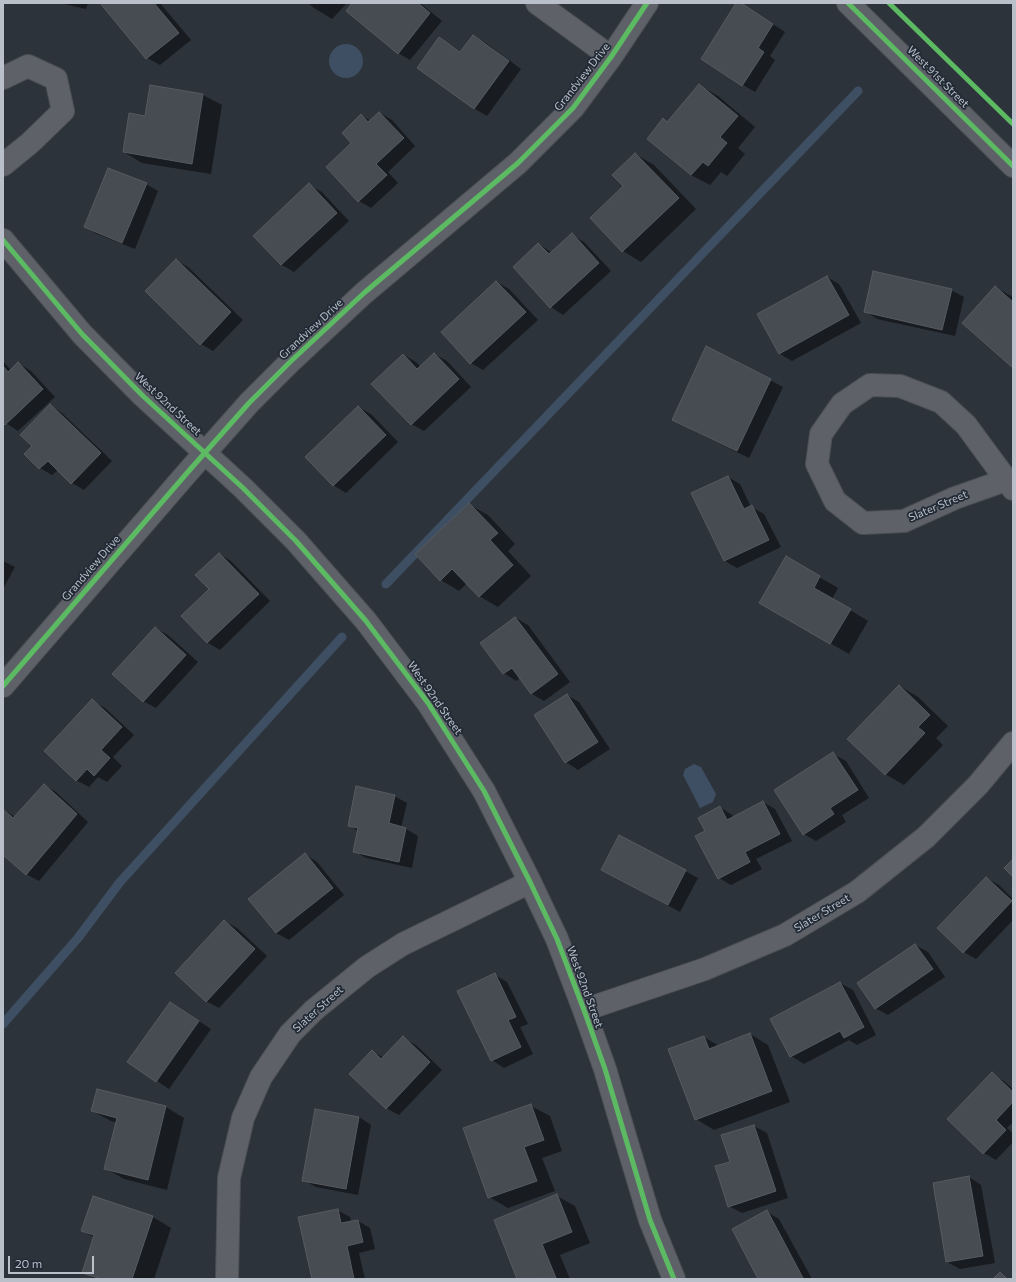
<!DOCTYPE html>
<style>
body{margin:0}
#map{position:relative;width:1016px;height:1282px;overflow:hidden;background:#2d333a;font-family:Commissioner,sans-serif}
canvas{display:block}
.frame{position:absolute;inset:0;border:4px solid #b9c0ca;pointer-events:none}
.scale{position:absolute;left:8px;top:1256px;width:86px;height:18px;box-sizing:border-box;border:2px solid #b9c0ca;border-top:0;padding-left:5px;font-size:12px;line-height:14px;white-space:nowrap;color:#b9c0ca;-webkit-text-stroke:3px #212a35;paint-order:stroke}
</style>
<div id="map">
<canvas width="1016" height="1282"></canvas>
<div class="frame"></div>
<div class="scale">20 m</div>
</div>
<script>
const context = document.querySelector('canvas').getContext('2d');
context.lineJoin = 'round';
function fill(path, color) {
  context.fillStyle = color;
  context.fill(path, 'evenodd');
}
function poly(rows) {
  const path = new Path2D();
  for (const r of rows) {
    if (r.length === 3) {
      path.moveTo(r[0] + r[2], r[1]);
      path.arc(r[0], r[1], r[2], 0, 2 * Math.PI);
      continue;
    }
    path.moveTo(r[0], r[1]);
    for (let i = 2; i < r.length; i += 2) path.lineTo(r[i], r[i + 1]);
  }
  return path;
}
function trace(path, color, width, dash) {
  context.strokeStyle = color;
  context.lineWidth = width;
  context.lineCap = dash ? 'butt' : 'round';
  context.setLineDash(dash || []);
  context.stroke(path);
}
function write(font, color, halo, rows, align = 'center') {
  context.font = font + ' Commissioner,sans-serif';
  context.lineWidth = 3.5;
  context.setLineDash([]);
  context.textBaseline = 'middle';
  context.strokeStyle = halo;
  context.fillStyle = color;
  for (const [text, x, y, turn = 0] of rows) {
    context.save();
    context.translate(x, y);
    context.rotate((+turn || 0) * Math.PI / 180);
    context.textAlign = isNaN(turn) ? turn : align;
    if (halo) context.strokeText(text, 0, 0);
    context.fillText(text, 0, 0);
    context.restore();
  }
}
const water = poly([
 [346,61,17],
 [694,764,701,767,716,794,713,802,700,808,683,775,685,769]
]);
const shadow = poly([
 [60,3,88,3,86,9],
 [101,3,160,3,191,40,160,65,147,58],
 [308,3,347,3,332,19,314,8],
 [354,3,420,3,442,21,410,60,398,53],
 [737,3,739,3,750,9,785,32,770,56,775,60,755,92,743,85],
 [474,36,486,43,521,69,487,116,475,109,418,68,439,38,462,52],
 [699,85,718,96,755,127,738,148,745,154,727,176,721,172,710,185,691,175,648,138,663,120,668,123],
 [151,86,203,95,222,105,211,174,142,163,124,152,146,117],
 [380,113,392,120,415,146,388,172,398,183,371,208,359,201,353,143,361,115,371,121],
 [635,154,654,165,696,209,641,262,623,251,624,186],
 [146,184,158,191,135,249,97,234,85,227],
 [309,185,322,192,349,221,294,272,282,265,255,236],
 [572,235,584,242,611,271,563,315,551,307,514,267,539,244,552,253],
 [176,260,188,267,243,320,213,351,201,344],
 [827,277,839,284,861,323,792,361,780,354,758,315],
 [497,282,509,289,538,320,483,370,471,363],
 [995,287,1013,297,1013,366],
 [951,290,964,297,955,336,877,319,865,311],
 [434,354,447,361,471,387,424,431,411,424,404,355,416,362,421,367],
 [3,361,11,370,18,363,31,371,55,397,18,431,3,421],
 [770,380,783,387,749,458,686,427,673,420],
 [50,405,62,413,112,461,84,490,72,483,58,470,52,475,40,468,25,454,33,446],
 [358,407,371,414,398,442,346,493,333,485],
 [728,477,740,484,751,507,764,514,781,547,737,568,725,561],
 [470,505,488,515,515,544,508,551,531,576,498,607,479,596,467,583,459,591,441,580],
 [219,554,231,561,270,601,220,650,208,643,182,616,210,589],
 [787,558,838,588,832,599,868,621,849,654,761,603],
 [3,561,15,567,3,589],
 [516,618,528,625,570,682,544,701,532,694,520,678,516,681,504,673],
 [155,628,168,635,198,662,156,708,143,701],
 [900,686,918,697,948,726,936,738,943,745,904,785,885,774],
 [567,695,579,702,610,749,578,770,566,762,535,715],
 [92,701,105,708,134,735,113,757,122,766,107,782,98,777,89,787,76,780],
 [833,754,846,761,869,798,842,815,846,822,816,841,804,834],
 [44,785,56,792,88,822,39,881,26,874,3,853,3,809,15,817],
 [394,796,407,803,401,828,406,829,418,836,412,868,366,858,354,851,358,831,349,825],
 [763,802,775,809,792,841,756,859,762,869,731,885,719,878,720,807,732,815,734,818],
 [305,854,317,862,344,895,289,940,276,933,250,899],
 [602,870,685,871,698,878,680,912],
 [986,878,999,885,1013,899,1013,920,976,959,964,952],
 [224,921,237,928,267,956,219,1008,206,1001],
 [915,945,928,952,945,977,888,1015,875,1008],
 [495,975,507,982,528,1024,520,1027,533,1054,504,1068,492,1060],
 [840,983,853,990,876,1035,857,1045,849,1040,804,1064,791,1056,771,1020],
 [171,1003,211,1029,169,1089,129,1062],
 [750,1034,768,1045,790,1102,714,1130,696,1119,704,1037,719,1046],
 [403,1038,416,1045,442,1070,399,1115,386,1108,372,1051,384,1058],
 [992,1074,1004,1081,1013,1089,1013,1122,1007,1128,1013,1133,1013,1142,996,1160,984,1153],
 [97,1090,166,1107,184,1118,167,1190,124,1179,105,1168,117,1123,111,1121,92,1111],
 [531,1106,550,1116,562,1151,542,1158,555,1191,508,1208,489,1197],
 [359,1117,371,1125,358,1195,316,1187,303,1180],
 [754,1126,767,1133,788,1198,742,1213,729,1206,731,1163,722,1136],
 [969,1177,981,1185,995,1263,960,1269,947,1262],
 [557,1196,575,1206,590,1243,560,1255,570,1279,519,1279,495,1220],
 [94,1198,153,1217,171,1228,154,1279,95,1279,83,1272,95,1238,83,1231],
 [337,1210,350,1217,351,1222,358,1221,370,1228,375,1249,359,1253,365,1279,313,1279],
 [767,1212,779,1219,812,1279,759,1279]
]);
const stream = poly([
 [386,584,858,91],
 [3,1024,78,938,120,882,342,637]
]);
const building = poly([
 [100,3,154,3,179,33,146,59,100,3],
 [352,3,418,3,430,13,398,54,346,11,352,3],
 [736,3,741,3,773,24,758,48,764,52,742,86,701,59,736,3],
 [473,35,509,61,474,109,417,68,439,37,460,52,473,35],
 [699,84,738,116,720,137,727,143,708,166,703,162,691,175,647,139,663,118,667,122,699,84],
 [150,85,203,94,192,164,123,152,129,113,145,116,150,85],
 [379,112,404,138,376,164,387,175,358,202,326,167,351,143,342,133,361,114,368,122,379,112],
 [635,153,679,198,622,252,590,218,623,186,612,175,635,153],
 [108,168,147,183,122,243,84,227,108,168],
 [309,183,337,213,281,265,253,236,309,183],
 [572,233,599,263,550,308,513,267,538,243,549,254,572,233],
 [176,259,231,312,200,345,145,291,176,259],
 [873,271,952,289,942,330,864,312,873,271],
 [827,276,849,315,779,354,757,314,827,276],
 [496,281,526,312,470,364,441,332,496,281],
 [995,286,1013,302,1013,368,962,323,995,286],
 [706,346,771,379,737,451,672,420,706,346],
 [434,353,459,379,411,425,371,384,403,354,417,369,434,353],
 [18,362,43,389,5,425,3,423,3,366,8,372,18,362],
 [50,404,101,453,71,484,48,461,39,469,24,454,32,446,20,435,50,404],
 [358,406,386,435,333,486,305,457,358,406],
 [728,476,744,509,752,505,769,540,724,561,691,493,728,476],
 [469,503,498,533,490,540,513,565,479,597,452,569,440,581,415,554,469,503],
 [219,553,259,594,207,643,181,616,209,589,195,575,219,553],
 [786,556,820,576,814,588,851,609,830,644,759,603,786,556],
 [515,617,558,674,531,694,512,668,503,674,480,643,515,617],
 [155,627,186,655,143,702,112,674,155,627],
 [899,685,930,715,918,727,925,733,885,775,847,739,899,685],
 [567,694,598,742,565,763,534,715,567,694],
 [92,699,122,727,101,750,110,758,94,776,87,769,76,781,44,751,92,699],
 [833,752,858,790,830,808,834,814,803,835,774,790,833,752],
 [44,784,77,814,26,875,3,855,3,809,13,818,44,784],
 [356,786,395,795,389,823,406,828,399,862,353,852,358,828,348,826,356,786],
 [763,801,780,834,745,852,750,862,718,879,695,836,705,831,698,818,720,806,727,820,763,801],
 [619,835,686,870,668,905,601,870,619,835],
 [305,853,333,888,276,933,248,899,305,853],
 [1013,859,1013,877,1004,868,1013,859],
 [986,877,1012,901,963,953,937,928,986,877],
 [224,920,255,949,206,1002,175,973,224,920],
 [915,944,933,969,875,1009,857,983,915,944],
 [495,973,516,1017,508,1020,521,1047,491,1061,457,991,495,973],
 [840,982,864,1027,844,1038,840,1031,790,1057,770,1019,840,982],
 [170,1002,199,1021,156,1082,127,1062,170,1002],
 [750,1033,772,1091,695,1120,668,1049,704,1036,709,1049,750,1033],
 [403,1036,430,1062,386,1109,349,1074,372,1050,381,1059,403,1036],
 [992,1072,1013,1092,1013,1102,996,1120,1006,1130,983,1154,947,1119,992,1072],
 [97,1089,166,1106,148,1180,104,1169,117,1118,91,1111,97,1089],
 [531,1104,544,1140,524,1147,537,1181,488,1198,463,1128,531,1104],
 [315,1109,359,1117,346,1189,302,1181,315,1109],
 [754,1125,776,1191,728,1207,715,1166,730,1162,721,1135,754,1125],
 [969,1176,983,1256,946,1262,933,1183,969,1176],
 [557,1194,572,1232,542,1244,556,1278,517,1279,494,1220,557,1194],
 [93,1196,153,1216,132,1279,101,1279,82,1273,94,1235,81,1231,93,1196],
 [338,1209,341,1223,358,1220,363,1242,347,1246,354,1279,312,1279,298,1217,338,1209],
 [767,1210,803,1278,802,1279,758,1279,732,1229,767,1210],
 [1000,1272,1007,1279,993,1279,1000,1272]
]);
const minor = poly([
 [537,3,611,57],
 [3,78,28,66,56,79,63,111,30,143,3,165],
 [3,240,82,334,143,396,243,488,296,541,366,621,428,703,484,791,530,882,557,939,584,1010,605,1069,650,1220,674,1279],
 [1006,480,955,498,904,521,863,523,835,501,817,464,821,434,842,404,870,385,900,386,941,402,966,425,1013,489],
 [3,686,187,473,249,403,290,362,364,293,518,163,573,108,611,57,647,3],
 [584,1010,705,969,785,935,857,892,926,837,978,785,1013,743],
 [227,1279,229,1178,243,1118,261,1077,290,1034,314,1010,367,967,403,944,530,882]
]);
const tertiary = poly([
 [848,3,1013,166]
]);
const cycleway = poly([
 [848,3,1013,166],
 [889,3,1013,124],
 [3,240,82,334,143,396,243,488,296,541,366,621,428,703,484,791,530,882,557,939,584,1010,605,1069,650,1220,674,1279],
 [3,686,187,473,249,403,290,362,364,293,518,163,573,108,611,57,647,3]
]);
const streetNames = [
 ["Grandview Drive",582,77,-52],
 ["West 91st Street",938,77,45],
 ["Grandview Drive",311,329,-43],
 ["West 92nd Street",168,404,43],
 ["Slater Street",938,506,-23],
 ["Grandview Drive",91,568,-49],
 ["West 92nd Street",435,698,55],
 ["Slater Street",822,913,-31],
 ["West 92nd Street",585,987,70],
 ["Slater Street",318,1009,-42]
];
fill(water, '#3e4f63');
fill(shadow, '#0007');
trace(stream, '#3e4f63', 9);
fill(building, '#474c52');
trace(building, '#565b61', 1);
trace(minor, '#4b4f55', 24);
trace(tertiary, '#4b4f55', 24);
trace(minor, '#5e6268', 22);
trace(tertiary, '#5e6268', 22);
trace(cycleway, '#5cba63', 5);
write('11px', '#b9c0ca', '#212a35', streetNames);
</script>
